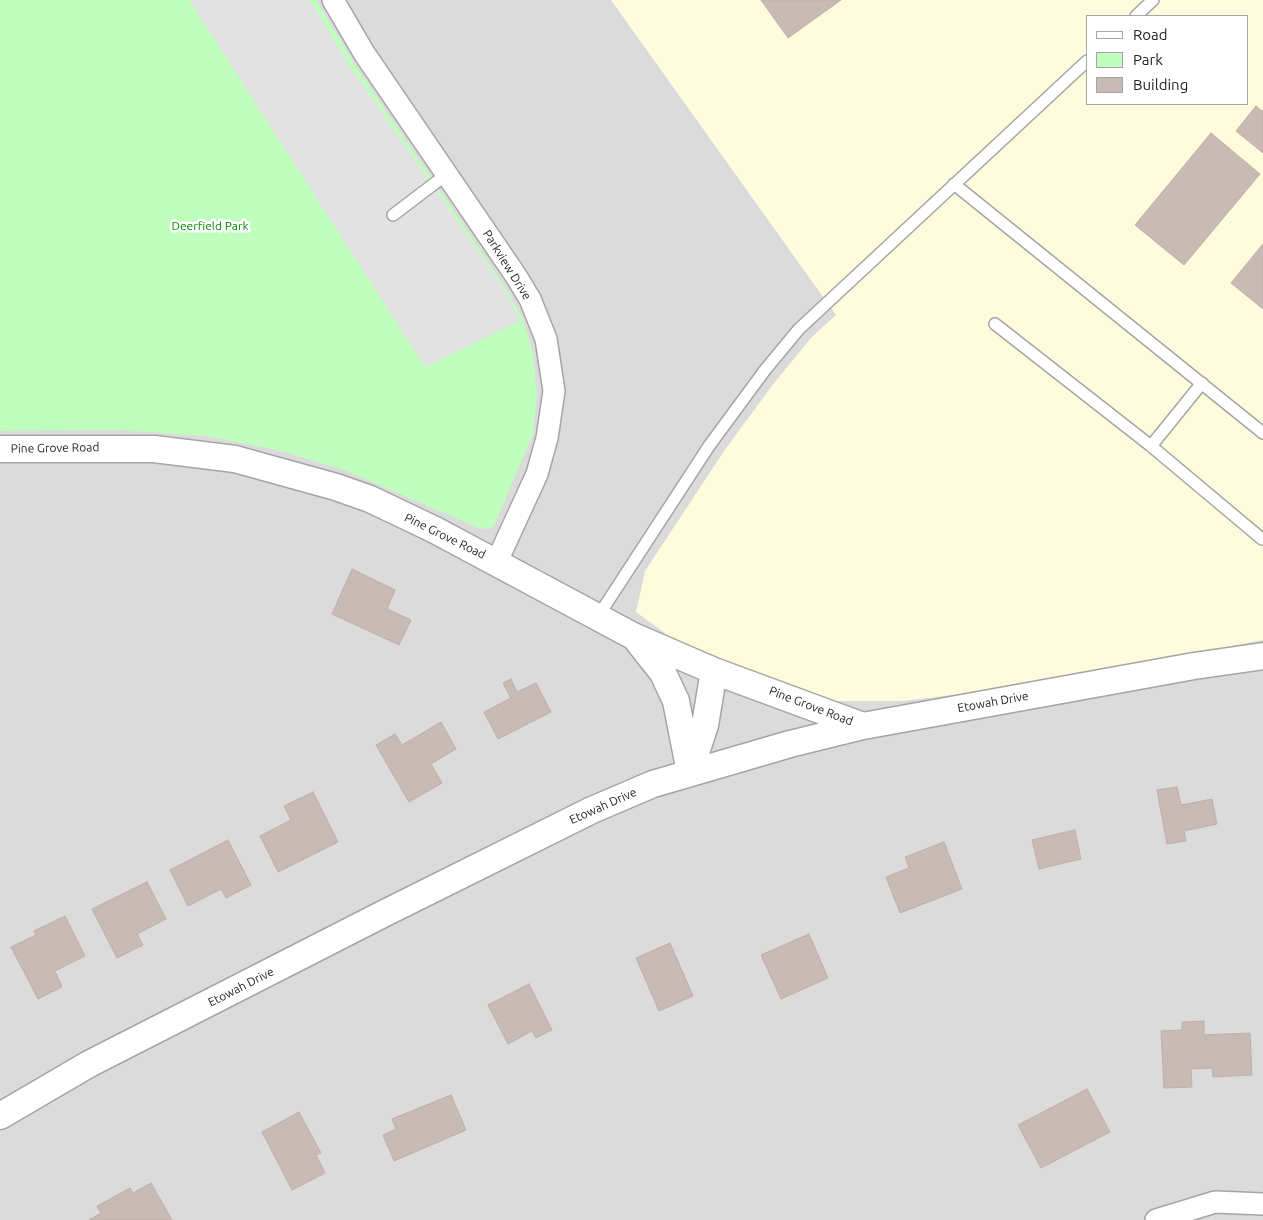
<!DOCTYPE html>
<style>
body{margin:0}
#map{position:relative;width:1263px;height:1220px;overflow:hidden;background:#f0eae3;font-family:Ubuntu,sans-serif}
canvas{display:block}
.legend{position:absolute;left:1086px;top:15px;width:162px;height:90px;box-sizing:border-box;background:#fff;border:1px solid #a5a5a5;margin:0;padding:6px 9px;list-style:none;font-size:15px;color:#1e1e1e}
.legend li{display:flex;align-items:center;gap:10px;height:25px}
.legend b{width:25px;border:1px solid #a5a5a5}
</style>
<div id="map">
<canvas width="1263" height="1220"></canvas>
<ul class="legend">
<li><b style="height:6px;background:#fff"></b>Road</li>
<li><b style="height:14px;background:#bffebc"></b>Park</li>
<li><b style="height:14px;background:#c8bbb6"></b>Building</li>
</ul>
</div>
<script>
const context = document.querySelector('canvas').getContext('2d');
context.lineJoin = 'round';
function fill(path, color) {
  context.fillStyle = color;
  context.fill(path, 'evenodd');
}
function poly(rows) {
  const path = new Path2D();
  for (const r of rows) {
    path.moveTo(r[0], r[1]);
    for (let i = 2; i < r.length; i += 2) path.lineTo(r[i], r[i + 1]);
  }
  return path;
}
function trace(path, color, width, dash) {
  context.strokeStyle = color;
  context.lineWidth = width;
  context.lineCap = dash ? 'butt' : 'round';
  context.setLineDash(dash || []);
  context.stroke(path);
}
function write(font, color, halo, rows, align = 'center') {
  context.font = font + ' Ubuntu,sans-serif';
  context.lineWidth = 5;
  context.setLineDash([]);
  context.textBaseline = 'middle';
  context.strokeStyle = halo;
  context.fillStyle = color;
  for (const [text, x, y, turn = 0] of rows) {
    context.save();
    context.translate(x, y);
    context.rotate((+turn || 0) * Math.PI / 180);
    context.textAlign = isNaN(turn) ? turn : align;
    if (halo) context.strokeText(text, 0, 0);
    context.fillText(text, 0, 0);
    context.restore();
  }
}
const residential = poly([
 [0,0,1263,0,1263,1220,0,1220],
 [1087,16,1247,16,1247,104,1087,104]
]);
const education = poly([
 [611,0,1263,0,1263,640,1164,659,969,693,903,701,834,701,681,645,636,612,645,571,724,451,774,383,812,337,836,315],
 [1087,16,1247,16,1247,104,1087,104]
]);
const park = poly([
 [0,0,316,0,355,65,509,293,523,320,533,353,537,395,533,434,493,528,481,529,347,471,286,452,206,436,117,430,0,431]
]);
const parking = poly([
 [189,0,310,0,349,65,507,293,520,321,425,367]
]);
const building = poly([
 [761,0,841,0,788,38,761,0],
 [1256,106,1262,111,1263,110,1263,153,1236,131,1256,106],
 [1211,133,1260,174,1184,265,1135,225,1211,133],
 [1263,244,1263,309,1231,283,1263,244],
 [352,569,395,590,387,609,411,620,399,645,332,614,352,569],
 [511,679,517,692,536,683,551,712,498,739,484,712,511,698,503,683,511,679],
 [441,722,456,749,431,764,442,783,409,802,376,745,395,734,402,745,441,722],
 [1177,787,1181,805,1212,799,1217,824,1184,831,1186,841,1167,844,1157,790,1177,787],
 [313,792,338,842,278,872,260,836,291,820,284,806,313,792],
 [1075,830,1081,859,1039,869,1032,840,1075,830],
 [228,840,251,885,226,898,221,889,188,906,170,870,228,840],
 [944,842,962,889,900,913,886,877,909,868,905,857,944,842],
 [147,882,166,919,137,934,143,945,117,958,92,909,147,882],
 [65,916,85,956,55,971,62,987,38,999,11,947,36,935,34,931,65,916],
 [809,934,828,978,781,999,761,955,809,934],
 [670,943,693,996,659,1011,636,958,670,943],
 [529,984,552,1030,536,1038,532,1031,508,1044,488,1005,529,984],
 [1204,1021,1204,1035,1250,1033,1252,1075,1213,1077,1212,1068,1191,1069,1192,1087,1164,1088,1161,1031,1182,1030,1182,1022,1204,1021],
 [1087,1089,1110,1132,1041,1168,1018,1125,1087,1089],
 [451,1095,466,1130,394,1161,383,1135,396,1129,392,1119,451,1095],
 [299,1112,321,1153,316,1155,325,1173,292,1190,262,1132,299,1112],
 [151,1183,172,1220,89,1220,101,1213,97,1206,130,1188,133,1193,151,1183]
]);
const service = poly([
 [1136,16,1153,0],
 [954,184,1263,433],
 [393,215,447,174],
 [995,324,1151,446,1202,383],
 [1151,446,1262,539],
 [597,618,709,446,765,370,799,329,1087,61]
]);
const minor = poly([
 [333,0,364,53,516,276,530,299,546,339,554,391,547,438,537,474,497,561],
 [1156,1220,1215,1202,1263,1204]
]);
const tertiary = poly([
 [0,449,154,449,235,459,336,487,370,499,435,530,633,636,714,671,863,726],
 [637,640,663,673,676,701,690,772],
 [690,771,705,725,714,671],
 [0,1116,89,1064,385,913,592,810,653,784,790,744,863,726,1194,666,1263,656]
]);
const parkNames = [
 ["Deerfield Park",210,226]
];
const streetNames = [
 ["Parkview Drive",507,265,58],
 ["Pine Grove Road",55,448,-1],
 ["Pine Grove Road",445,536,26],
 ["Etowah Drive",993,702,-10],
 ["Pine Grove Road",811,706,21],
 ["Etowah Drive",603,806,-24],
 ["Etowah Drive",241,987,-27]
];
fill(residential, '#dcdbdb');
fill(education, '#fffbdd');
fill(park, '#bffebc');
fill(parking, '#e2e2e2');
fill(building, '#c8bbb6');
trace(building, '#c3aea4', 1);
trace(service, '#a5a5a5', 14);
trace(minor, '#a5a5a5', 24);
trace(tertiary, '#a5a5a5', 29);
trace(service, '#fff', 11);
trace(minor, '#fff', 21);
trace(tertiary, '#fff', 26);
write('12px', '#078602', '#fff', parkNames);
write('12px', '#1e1e1e', '#fff', streetNames);
</script>
